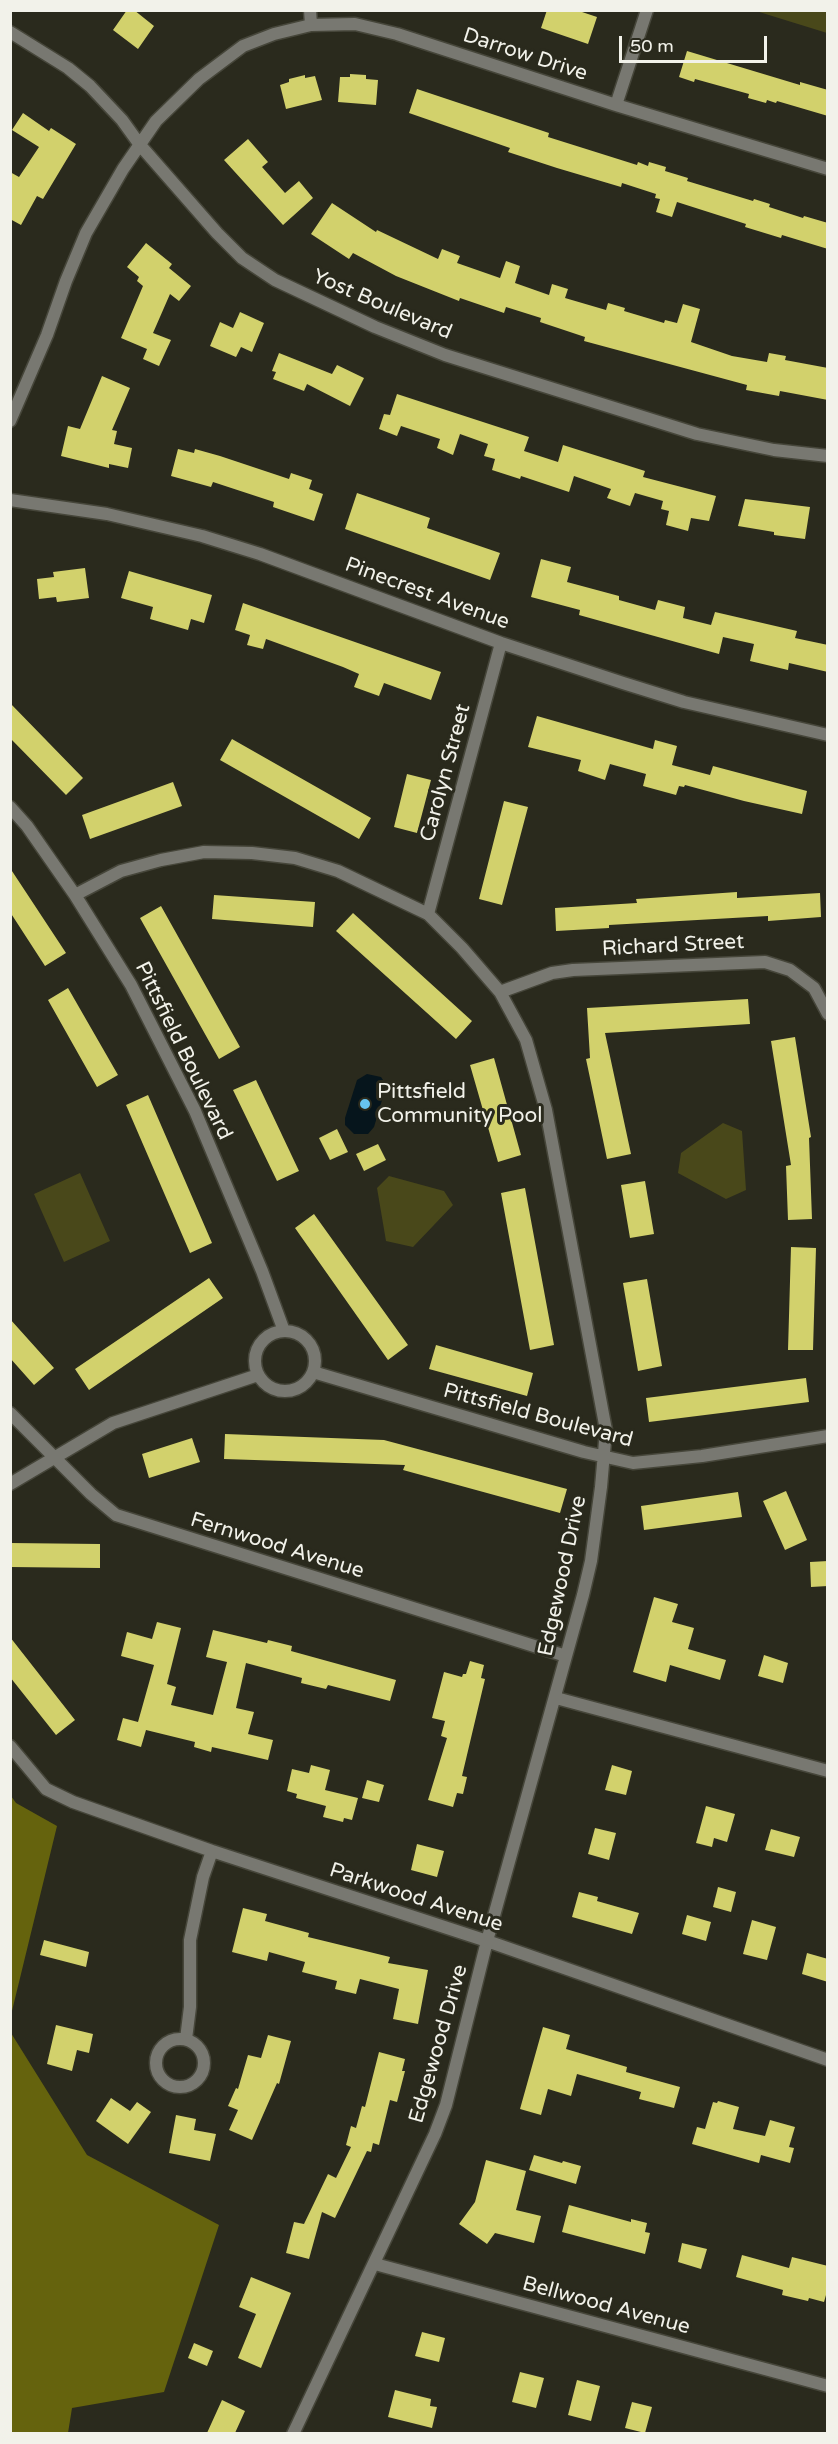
<!DOCTYPE html>
<style>
body{margin:0}
#map{position:relative;width:838px;height:2444px;overflow:hidden;background:#2a2a1d;font-family:"Varela Round",sans-serif}
canvas{display:block}
.frame{position:absolute;inset:0;border:12px solid #f2f2ea;pointer-events:none}
.scale{position:absolute;left:619px;top:36px;width:148px;height:27px;box-sizing:border-box;border:3px solid #f2f2ea;border-top:0;padding-left:8px;font-size:18px;line-height:21px;white-space:nowrap;color:#f2f2ea;-webkit-text-stroke:4px #2a2a1d;paint-order:stroke}
</style>
<div id="map">
<canvas width="838" height="2444"></canvas>
<div class="frame"></div>
<div class="scale">50 m</div>
</div>
<script>
const context = document.querySelector('canvas').getContext('2d');
context.lineJoin = 'round';
function fill(path, color) {
  context.fillStyle = color;
  context.fill(path, 'evenodd');
}
function poly(rows) {
  const path = new Path2D();
  for (const r of rows) {
    if (r.length === 3) {
      path.moveTo(r[0] + r[2], r[1]);
      path.arc(r[0], r[1], r[2], 0, 2 * Math.PI);
      continue;
    }
    path.moveTo(r[0], r[1]);
    for (let i = 2; i < r.length; i += 2) path.lineTo(r[i], r[i + 1]);
  }
  return path;
}
function trace(path, color, width, dash) {
  context.strokeStyle = color;
  context.lineWidth = width;
  context.lineCap = dash ? 'butt' : 'round';
  context.setLineDash(dash || []);
  context.stroke(path);
}
function write(font, color, halo, rows, align = 'center') {
  context.font = font + ' "Varela Round",sans-serif';
  context.lineWidth = 6;
  context.setLineDash([]);
  context.textBaseline = 'middle';
  context.strokeStyle = halo;
  context.fillStyle = color;
  for (const [text, x, y, turn = 0] of rows) {
    context.save();
    context.translate(x, y);
    context.rotate((+turn || 0) * Math.PI / 180);
    context.textAlign = isNaN(turn) ? turn : align;
    if (halo) context.strokeText(text, 0, 0);
    context.fillText(text, 0, 0);
    context.restore();
  }
}
const green = poly([
 [756,11,827,11,827,33],
 [723,1123,742,1131,746,1190,726,1199,678,1173,681,1153],
 [80,1173,110,1241,64,1262,34,1194],
 [389,1176,444,1191,453,1205,413,1247,386,1241,377,1188]
]);
const forest = poly([
 [11,1796,16,1803,57,1826,11,2015],
 [11,2033,87,2155,219,2225,164,2392,72,2408,68,2433,11,2433]
]);
const water = poly([
 [367,1074,381,1077,385,1083,385,1090,374,1127,368,1134,354,1134,345,1125,345,1118,357,1080]
]);
const building = poly([
 [127,10,134,10,154,26,138,49,113,30],
 [547,10,576,10,597,17,588,44,541,28],
 [687,51,800,85,800,82,828,90,828,116,777,101,776,103,767,100,766,103,748,98,749,94,695,79,694,82,679,77],
 [350,74,366,75,366,79,378,80,376,105,338,102,340,77,350,77],
 [305,75,305,78,315,76,322,100,286,109,280,85,289,82,289,79],
 [417,89,549,133,548,137,583,148,637,165,638,162,648,166,649,162,666,167,665,171,688,178,687,181,753,201,754,199,770,204,769,207,803,218,804,216,828,223,828,249,782,235,781,238,745,227,746,224,677,202,672,217,656,212,660,199,655,198,656,194,622,183,621,187,557,168,508,152,510,148,409,113],
 [23,113,49,131,51,128,76,144,43,199,37,196,21,225,10,219,10,172,19,177,39,147,12,130],
 [248,139,268,162,262,167,285,193,299,181,313,198,283,225,224,160],
 [332,203,376,232,377,230,438,259,442,249,460,256,457,263,500,278,506,261,520,266,515,283,549,295,552,284,568,289,565,298,606,310,608,303,625,308,624,311,664,323,665,320,677,323,683,304,700,309,691,342,732,356,767,362,769,353,786,356,785,360,828,368,828,400,780,391,779,396,746,390,747,385,584,341,585,337,540,322,541,318,506,307,504,313,460,298,459,301,396,276,353,253,349,259,311,234],
 [146,243,172,264,169,268,191,286,179,301,170,294,153,333,171,340,159,366,143,359,147,349,121,338,143,286,137,281,139,277,127,267],
 [240,312,264,323,252,352,241,347,236,357,210,346,220,322,233,328],
 [279,353,332,374,337,365,364,378,350,406,307,384,304,391,273,379,276,372,272,371],
 [102,376,130,388,112,430,117,431,114,444,132,448,128,468,109,464,109,468,61,456,68,426,80,429],
 [397,394,529,437,524,451,558,462,563,445,645,471,643,477,716,496,709,521,691,518,688,531,666,525,669,511,661,509,663,501,635,493,630,506,607,498,611,489,574,476,569,492,521,476,520,479,492,470,495,459,484,456,488,444,460,434,453,455,437,448,440,439,401,426,397,436,379,429,384,414,390,415],
 [178,449,194,453,195,449,220,456,289,479,291,473,312,480,309,489,323,494,314,521,273,507,274,502,213,482,211,487,171,476],
 [357,493,430,518,427,528,500,553,490,580,345,529],
 [745,499,810,507,805,539,774,535,774,532,738,526],
 [541,559,571,567,567,582,619,596,619,600,655,610,658,600,685,607,683,618,711,625,715,612,797,631,795,638,828,645,828,672,789,663,788,670,750,661,754,644,723,637,719,654,579,615,580,610,531,597],
 [85,568,89,598,57,602,56,597,39,599,37,579,54,577,53,572],
 [129,571,212,595,204,623,191,619,188,630,150,619,153,607,121,598],
 [243,603,441,672,431,700,384,683,379,696,354,687,359,674,343,667,266,639,263,649,247,645,250,635,235,630],
 [10,703,83,778,66,795,10,738],
 [537,716,653,749,655,740,677,746,672,765,710,775,713,766,807,791,802,814,744,801,685,785,684,787,679,786,676,795,643,786,646,774,610,764,605,780,578,771,581,760,528,747],
 [232,739,371,818,359,839,220,760],
 [407,774,431,780,417,833,394,827],
 [173,782,182,806,90,839,82,815],
 [504,801,528,807,502,905,479,899],
 [10,868,66,953,45,966,10,912],
 [737,892,737,898,820,893,821,917,768,921,768,916,609,925,609,928,556,931,555,908,637,903,636,899],
 [214,895,315,902,313,927,212,919],
 [161,906,240,1047,219,1059,140,918],
 [353,913,472,1021,456,1039,336,931],
 [68,988,118,1075,97,1087,48,1000],
 [748,999,750,1024,605,1033,631,1154,607,1159,586,1059,590,1058,587,1008],
 [795,1037,811,1137,809,1138,812,1219,788,1220,786,1166,791,1165,771,1041],
 [494,1058,521,1155,498,1162,470,1065],
 [256,1080,299,1171,277,1181,233,1090],
 [148,1095,212,1243,190,1253,126,1105],
 [337,1129,348,1152,330,1160,319,1138],
 [378,1144,386,1160,364,1171,356,1154],
 [645,1181,654,1234,630,1238,621,1185],
 [525,1188,554,1345,530,1350,501,1193],
 [314,1214,408,1345,388,1360,295,1228],
 [791,1247,816,1248,813,1350,788,1350],
 [209,1278,223,1298,89,1390,75,1369],
 [647,1279,662,1366,638,1371,623,1283],
 [10,1319,54,1368,34,1385,10,1358],
 [436,1345,533,1373,527,1396,429,1369],
 [806,1378,809,1402,649,1422,646,1398],
 [225,1434,384,1440,567,1489,560,1513,403,1470,405,1465,224,1459],
 [192,1438,200,1462,149,1478,142,1454],
 [786,1491,807,1540,785,1550,763,1501],
 [738,1492,742,1517,644,1530,641,1506],
 [10,1543,100,1544,100,1568,10,1567],
 [828,1561,828,1586,811,1587,810,1562],
 [654,1597,678,1604,672,1622,694,1628,688,1649,726,1660,720,1680,670,1665,666,1682,633,1672],
 [157,1622,181,1628,167,1684,176,1687,171,1705,213,1715,227,1662,206,1657,213,1630,267,1643,268,1640,292,1646,291,1651,396,1680,390,1701,328,1685,326,1689,301,1683,302,1678,246,1663,236,1708,254,1712,248,1734,273,1740,268,1760,212,1747,211,1752,194,1747,195,1742,146,1730,141,1747,117,1740,123,1718,138,1722,154,1665,121,1656,127,1632,152,1639],
 [10,1637,75,1720,56,1735,10,1677],
 [764,1655,788,1663,783,1683,758,1676],
 [470,1661,484,1665,481,1678,485,1679,462,1776,467,1777,463,1794,457,1793,453,1807,428,1800,447,1738,441,1736,445,1721,432,1718,444,1672,462,1677,463,1674,466,1674],
 [311,1765,330,1770,325,1790,358,1798,352,1820,344,1818,343,1822,323,1817,326,1806,296,1798,297,1794,287,1791,292,1769,309,1773],
 [612,1765,632,1771,626,1795,605,1790],
 [367,1780,384,1785,379,1802,362,1798],
 [706,1806,735,1814,727,1842,714,1838,712,1847,696,1843],
 [595,1828,616,1833,609,1860,588,1854],
 [771,1829,800,1837,794,1857,765,1850],
 [417,1844,444,1851,437,1877,411,1870],
 [718,1887,736,1892,731,1912,713,1907],
 [579,1892,598,1897,597,1901,639,1913,632,1934,572,1917],
 [243,1908,267,1914,265,1921,309,1933,308,1937,390,1957,388,1963,428,1970,418,2024,393,2019,399,1989,360,1979,356,1994,335,1989,337,1981,302,1972,305,1962,269,1952,267,1961,232,1952],
 [687,1915,711,1922,706,1941,682,1934],
 [752,1920,776,1927,767,1960,743,1954],
 [44,1940,89,1952,86,1967,40,1955],
 [807,1953,828,1959,828,1982,802,1974],
 [56,2025,93,2034,89,2053,77,2050,72,2071,47,2064],
 [543,2027,570,2035,566,2049,627,2067,626,2072,680,2087,674,2108,639,2099,641,2092,577,2074,571,2096,548,2089,541,2115,520,2109],
 [268,2035,291,2041,279,2084,277,2083,252,2140,229,2130,238,2110,228,2106,236,2088,238,2089,248,2055,261,2058],
 [379,2052,405,2059,402,2071,405,2071,397,2102,390,2100,379,2145,373,2143,371,2152,367,2151,335,2218,322,2212,309,2259,286,2253,294,2222,304,2224,328,2174,336,2178,351,2147,346,2145,351,2126,356,2128,362,2106,365,2107],
 [111,2098,130,2111,137,2102,151,2112,128,2144,96,2121],
 [718,2101,739,2107,733,2129,765,2136,770,2120,795,2127,789,2147,794,2148,790,2163,761,2155,759,2163,692,2144,697,2127,705,2129,713,2102,717,2103],
 [176,2115,196,2119,194,2130,216,2134,210,2161,169,2153],
 [534,2155,562,2163,563,2161,581,2166,576,2184,529,2170],
 [486,2160,526,2171,516,2210,541,2216,534,2243,495,2233,487,2244,459,2224,475,2202],
 [569,2205,631,2222,631,2219,647,2223,645,2232,650,2233,645,2254,562,2232],
 [682,2243,707,2249,701,2269,678,2262],
 [742,2255,789,2268,792,2257,828,2266,828,2288,824,2302,809,2298,808,2301,782,2295,783,2290,736,2277],
 [251,2277,291,2293,261,2368,238,2358,256,2314,239,2307],
 [422,2332,445,2338,439,2362,415,2356],
 [194,2343,213,2351,207,2366,188,2358],
 [520,2372,544,2378,536,2408,512,2402],
 [577,2380,600,2386,591,2421,568,2415],
 [395,2390,431,2399,430,2406,437,2407,432,2428,388,2417],
 [222,2400,245,2411,235,2433,207,2433],
 [632,2402,652,2407,645,2433,625,2428]
]);
const street = poly([
 [310,10,311,25],
 [10,32,68,68,90,86,122,120,140,145,217,233,242,258,275,280,375,327,445,355,697,434,774,450,828,456],
 [616,105,647,10],
 [10,421,47,335,66,281,86,233,123,169,156,121,199,79,243,46,274,34,311,25,355,24,397,34,616,105,828,169],
 [10,500,107,514,202,536,260,554,501,643,623,683,684,702,828,735],
 [10,807,27,826,75,895,131,985,195,1111,262,1271,284,1331],
 [75,895,121,871,161,860,204,852,252,853,295,858,338,871,428,914,462,948,500,992,526,1040,546,1110,606,1430,601,1487,591,1561,583,1595,487,1941,446,2105,435,2134,293,2434],
 [428,914,501,643],
 [500,992,552,973,573,970,765,962,790,970,814,988,828,1014],
 [285,1361,30],
 [313,1372,584,1452,633,1463,702,1456,828,1436],
 [10,1413,91,1494,116,1515,566,1656],
 [10,1484,113,1423,258,1375],
 [556,1698,828,1771],
 [10,1746,46,1789,73,1802,212,1851,487,1941,828,2060],
 [180,2063,24],
 [186,2039,190,2007,190,1940,203,1877,212,1851],
 [375,2264,828,2386]
]);
const markers = [
 [365,1104,6,"#67c4f0"]
];
const streetNames = [
 ["Darrow Drive",525,55,18],
 ["Yost Boulevard",382,305,23],
 ["Pinecrest Avenue",427,594,20],
 ["Carolyn Street",446,773,-75],
 ["Richard Street",673,946,-3],
 ["Pittsfield Boulevard",183,1051,64],
 ["Pittsfield Boulevard",538,1416,15],
 ["Fernwood Avenue",277,1546,17],
 ["Edgewood Drive",563,1576,-78],
 ["Parkwood Avenue",416,1898,18],
 ["Edgewood Drive",439,2044,-74],
 ["Bellwood Avenue",606,2306,15]
];
const poiNames = [
 ["Pittsfield",377,1092],
 ["Community Pool",377,1116]
];
fill(green, '#49481a');
fill(forest, '#65630d');
fill(water, '#06151c');
fill(building, '#d2d16c');
trace(street, '#46463a', 15);
trace(street, '#787871', 12);
for (const [x, y, r, color] of markers) {
  const dot = new Path2D();
  dot.arc(x, y, r, 0, 2 * Math.PI);
  context.fillStyle = color;
  context.fill(dot);
  trace(dot, '#2a2a1d', 2);
}
write('21px', '#f2f2ea', '#2a2a1d', streetNames);
write('21px', '#f2f2ea', '#2a2a1d', poiNames, 'left');
</script>
